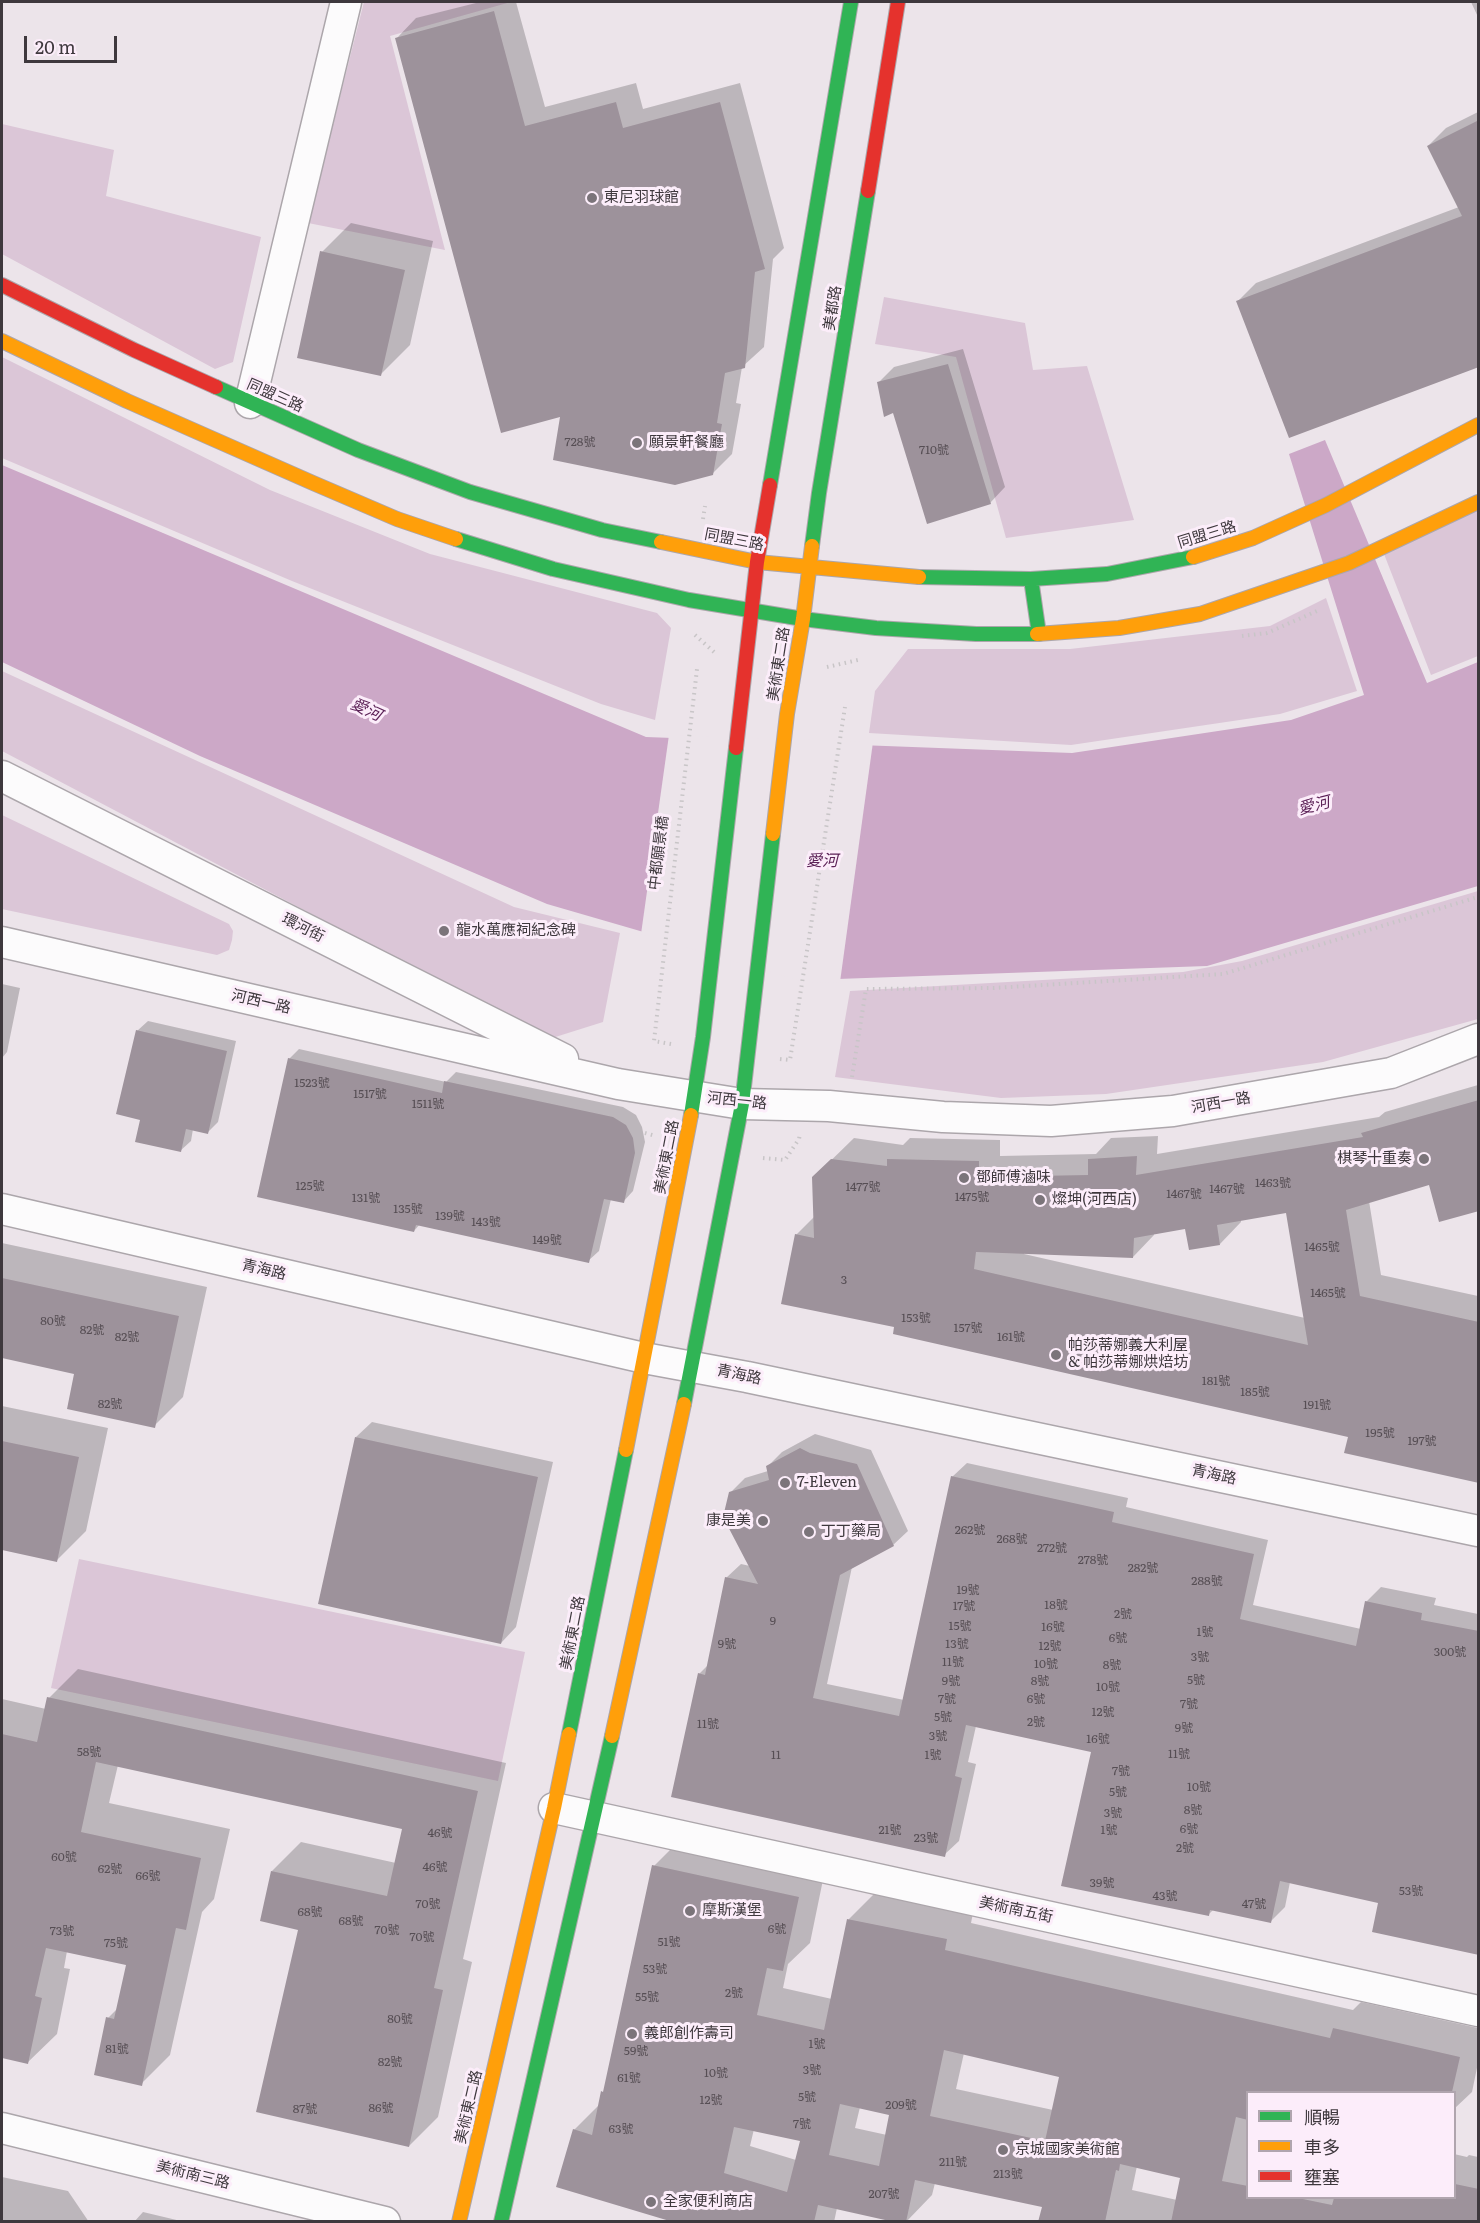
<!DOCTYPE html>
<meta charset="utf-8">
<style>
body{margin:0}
#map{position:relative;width:1480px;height:2223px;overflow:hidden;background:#ece4ea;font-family:Literata,"Noto Sans TC",serif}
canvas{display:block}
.frame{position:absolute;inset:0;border:3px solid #3e383d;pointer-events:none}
.legend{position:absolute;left:1246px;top:2091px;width:210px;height:108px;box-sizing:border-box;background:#fcedfa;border:2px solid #b0a5ae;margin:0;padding:8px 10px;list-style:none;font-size:18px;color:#3e383d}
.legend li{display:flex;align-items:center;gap:12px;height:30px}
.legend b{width:30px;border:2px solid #b0a5ae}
.scale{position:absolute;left:24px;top:36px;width:93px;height:27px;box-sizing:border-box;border:3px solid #3e383d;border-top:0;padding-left:8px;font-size:18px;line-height:21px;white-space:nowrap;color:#3e383d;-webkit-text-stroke:4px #fcedfa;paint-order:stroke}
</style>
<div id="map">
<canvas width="1480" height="2223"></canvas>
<div class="frame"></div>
<ul class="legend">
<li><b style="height:8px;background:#30b455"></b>順暢</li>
<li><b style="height:8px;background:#ff9f0a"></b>車多</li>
<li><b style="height:8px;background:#e5322d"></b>壅塞</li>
</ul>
<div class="scale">20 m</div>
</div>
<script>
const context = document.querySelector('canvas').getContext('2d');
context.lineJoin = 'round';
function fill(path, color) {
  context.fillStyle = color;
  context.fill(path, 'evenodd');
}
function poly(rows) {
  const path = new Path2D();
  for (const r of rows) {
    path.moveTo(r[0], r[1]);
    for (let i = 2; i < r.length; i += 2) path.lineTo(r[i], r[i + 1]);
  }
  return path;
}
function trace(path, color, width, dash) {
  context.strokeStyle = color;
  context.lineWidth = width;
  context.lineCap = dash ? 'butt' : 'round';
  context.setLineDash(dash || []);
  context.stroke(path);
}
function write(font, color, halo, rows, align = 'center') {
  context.font = font + ' Literata,"Noto Sans TC",serif';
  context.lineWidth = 6;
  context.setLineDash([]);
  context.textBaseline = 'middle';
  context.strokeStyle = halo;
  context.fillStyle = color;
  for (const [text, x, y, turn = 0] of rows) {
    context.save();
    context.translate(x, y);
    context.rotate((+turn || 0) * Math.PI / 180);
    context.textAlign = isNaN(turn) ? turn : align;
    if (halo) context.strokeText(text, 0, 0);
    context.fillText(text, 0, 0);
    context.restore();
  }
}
const green = poly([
 [364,2,511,2,390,36,445,250,308,223],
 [2,124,114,150,106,196,261,237,233,362,215,369,2,254],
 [884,297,1025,323,1033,370,1087,366,1134,520,1006,538,956,357,875,344],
 [2,357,270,490,430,554,657,613,671,628,655,720,601,704,292,581,2,458],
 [1478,505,1478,656,1431,675,1384,554],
 [1326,598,1357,691,1280,714,1071,745,869,733,875,691,908,649,1070,649,1270,626],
 [2,671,514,907,620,933,603,1022,549,1039,2,751],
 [2,815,229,924,233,931,232,940,229,950,217,955,2,909],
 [1478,891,1478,1019,1323,1062,1106,1094,1001,1098,835,1077,850,991,1183,972,1242,961],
 [79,1559,525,1652,498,1781,51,1688]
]);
const water = poly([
 [1325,440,1427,683,1478,662,1478,886,1207,966,809,980,547,904,200,756,2,662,2,465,646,737,1072,753,1291,720,1364,695,1289,454]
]);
const pier = poly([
 [669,735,873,742,840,982,808,983,641,934]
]);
const shadow = poly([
 [480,2,516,2,545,107,636,83,643,109,740,83,784,248,773,259,764,347,742,367,736,403,741,404,732,454,712,474,562,415,397,38,416,18],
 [1471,2,1478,2,1478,17],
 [1478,112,1478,366,1238,301,1256,283,1459,207,1428,146,1446,128],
 [351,223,433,241,410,345,381,374,322,252],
 [963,349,1005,487,990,503,894,411,879,382,894,367],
 [2,984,20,988,7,1052,2,1058],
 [148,1021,236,1041,218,1122,208,1132,193,1129,191,1141,180,1151,142,1118,137,1031],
 [299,1049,446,1082,456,1072,623,1107,636,1115,642,1127,645,1142,633,1191,623,1202,611,1199,599,1251,588,1261,420,1224,414,1231,289,1059],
 [1478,1085,1478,1209,1430,1184,1369,1201,1381,1275,1478,1296,1478,1481,1350,1436,896,1326,796,1235,815,1216,813,1178,854,1138,903,1145,910,1138,1000,1140,1000,1156,1096,1154,1111,1138,1158,1136,1157,1154,1379,1117,1385,1112],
 [1287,1212,1305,1318,1024,1254,1024,1252,1133,1257,1154,1235,1154,1233,1186,1227,1220,1244,1241,1222,1241,1219],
 [2,1243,207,1287,183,1397,154,1426,76,1373,2,1357],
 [2,1406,108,1428,86,1531,57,1560,2,1548],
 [372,1422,553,1462,516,1627,501,1643,356,1437],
 [815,1434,871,1450,908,1531,893,1545,852,1567,827,1684,904,1700,952,1477,967,1463,1128,1498,1126,1507,1268,1540,1253,1605,1361,1629,1366,1602,1381,1587,1436,1598,1434,1605,1478,1614,1478,1954,1379,1902,1290,1882,1285,1907,1270,1922,1214,1909,1208,1915,1092,1751,976,1726,968,1762,976,1764,959,1841,944,1855,699,1674,708,1665,726,1578,741,1564,750,1566,730,1493,745,1478,768,1471,767,1467,782,1452],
 [78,1669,506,1763,463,1959,472,1962,438,2117,409,2146,272,1871,301,1842,396,1863,404,1828,118,1765,109,1803,230,1829,214,1899,202,1912,170,2055,141,2084,108,2018,118,2008,128,1964,67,1951,64,1968,70,1969,57,2034,27,2063,2,2057,2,1900,9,1867,2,1865,2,1699,46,1709,49,1698],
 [681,1839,825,1870,810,1943,788,1964,783,1988,832,1999,849,1919,876,1892,973,1913,971,1923,1353,2010,1361,2002,1478,2028,1478,2063,1472,2092,1454,2109,1454,2092,1248,2092,1248,2198,1454,2198,1454,2154,1467,2157,1469,2155,1478,2157,1478,2222,1040,2222,1043,2206,935,2183,932,2195,906,2222,837,2208,834,2222,678,2222,574,2130,600,2104,605,2090,654,1866],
 [964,2053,1060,2075,1053,2110,956,2089],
 [860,2107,891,2114,887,2135,855,2128],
 [754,2129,802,2140,796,2160,750,2146],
 [1137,2166,1182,2177,1177,2200,1132,2190],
 [2,2177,68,2191,89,2222,2,2222],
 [143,2212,185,2222,134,2222]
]);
const building = poly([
 [494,11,525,126,616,102,623,128,720,102,765,269,755,272,745,368,725,373,717,423,722,424,713,475,675,485,553,460,560,417,501,433,395,38],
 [1479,120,1479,367,1289,438,1236,301,1462,216,1427,146],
 [320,251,405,270,381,376,297,358],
 [948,364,991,504,927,524,893,413,884,417,877,382],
 [136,1030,227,1051,208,1134,186,1129,181,1152,135,1142,140,1120,116,1114],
 [288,1058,442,1093,444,1081,613,1117,626,1125,633,1138,635,1153,624,1203,604,1199,589,1263,416,1225,414,1232,257,1197],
 [1479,1100,1479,1211,1439,1222,1429,1185,1346,1210,1360,1296,1479,1322,1479,1483,1344,1453,1348,1437,893,1334,894,1327,781,1304,795,1234,814,1238,812,1177,831,1159,887,1166,887,1159,979,1161,979,1177,1088,1175,1088,1159,1137,1156,1136,1175,1363,1137,1361,1133],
 [1286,1213,1308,1345,974,1269,976,1252,1133,1258,1134,1238,1185,1229,1189,1250,1220,1245,1217,1225],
 [2,1278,179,1316,155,1428,67,1409,74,1374,2,1358],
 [355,1437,538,1477,501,1644,318,1604],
 [2,1441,79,1457,57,1562,2,1550],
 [800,1448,810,1453,857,1464,894,1546,840,1575,813,1698,899,1716,951,1476,1114,1512,1112,1522,1254,1554,1240,1619,1356,1646,1365,1601,1422,1613,1421,1620,1479,1631,1479,1955,1372,1932,1378,1903,1280,1881,1271,1923,1210,1910,1209,1916,1061,1886,1091,1752,966,1725,955,1776,962,1778,945,1857,671,1797,698,1673,705,1675,725,1577,758,1584,723,1517,729,1492,769,1480,766,1466],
 [47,1697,478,1791,434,1988,443,1990,409,2147,256,2112,298,1930,260,1921,271,1871,387,1896,402,1829,96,1762,81,1832,201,1858,186,1930,176,1928,142,2086,94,2075,106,2017,114,2019,126,1965,46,1948,35,1996,42,1998,28,2064,2,2058,2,1734,37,1742],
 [652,1865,799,1897,783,1971,767,1968,757,2015,824,2030,847,1919,947,1939,945,1950,1330,2038,1333,2028,1460,2057,1452,2092,1248,2092,1248,2120,1236,2117,1222,2181,1248,2186,1248,2198,1298,2198,1332,2205,1334,2198,1455,2198,1455,2184,1479,2189,1479,2222,1171,2222,1180,2178,1120,2164,1119,2171,1116,2170,1105,2222,1038,2222,1042,2207,915,2180,906,2222,894,2222,818,2205,814,2222,673,2222,556,2187,573,2129,592,2135,601,2091,603,2092],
 [944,2050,1059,2077,1045,2141,930,2116],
 [840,2104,889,2115,879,2166,829,2155],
 [734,2127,800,2141,787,2192,724,2173]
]);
const path = poly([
 [703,519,705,506],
 [695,635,714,652],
 [1242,636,1267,633,1317,611],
 [827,667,858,660],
 [671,1044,654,1041,697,669],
 [780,1059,790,1060,845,707],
 [852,1077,866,989,994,988,1223,974,1478,897],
 [645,1133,656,1136],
 [763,1158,785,1160,799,1139,800,1134]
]);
const street = poly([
 [250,403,346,2],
 [2,776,563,1059],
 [2,942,618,1084,742,1104,829,1106,943,1117,1051,1121,1173,1111,1391,1073,1478,1039],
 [2,1209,644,1358,747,1377,1478,1531],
 [554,1808,1478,2011],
 [2,2128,385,2222]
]);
const fast = poly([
 [216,387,358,450,470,492,602,530,661,542],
 [770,485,851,2],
 [456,539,553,569,689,600,803,619,876,628,976,634,1037,634],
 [812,546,819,493,868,191],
 [919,577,1031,579,1107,574,1193,557],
 [1031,579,1039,634],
 [691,1115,703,1037,736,748],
 [684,1404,742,1104,773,834],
 [569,1734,626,1450],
 [501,2222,612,1736]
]);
const slow = poly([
 [2,341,127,401,313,483,397,519,456,539],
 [661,542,757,562,919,577],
 [1193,557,1253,538,1326,505,1478,425],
 [1037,634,1119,628,1200,614,1349,563,1478,502],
 [773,834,787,714,803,619,812,546],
 [626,1450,691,1115],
 [612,1736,684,1404],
 [459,2222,554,1808,569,1734]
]);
const jam = poly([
 [868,191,898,2],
 [2,285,134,350,216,387],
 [736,748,757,562,770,485]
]);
const markers = [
 [592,198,6,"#7b747a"],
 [637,443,6,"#7b747a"],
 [444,931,6,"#7b747a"],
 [1424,1159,6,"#7b747a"],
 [964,1178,6,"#7b747a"],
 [1040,1200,6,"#7b747a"],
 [1056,1355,6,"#7b747a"],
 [785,1483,6,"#7b747a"],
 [763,1521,6,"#7b747a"],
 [809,1532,6,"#7b747a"],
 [690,1911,6,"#7b747a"],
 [632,2034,6,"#7b747a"],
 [1003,2150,6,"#7b747a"],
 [651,2202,6,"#7b747a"]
];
const numberNames = [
 ["728號",580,442],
 ["710號",934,450],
 ["1523號",312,1083],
 ["1517號",370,1094],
 ["1511號",428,1104],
 ["1463號",1273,1183],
 ["125號",310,1186],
 ["1477號",863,1187],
 ["1467號",1227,1189],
 ["1467號",1184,1194],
 ["1475號",972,1197],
 ["131號",366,1198],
 ["135號",408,1209],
 ["139號",450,1216],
 ["143號",486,1222],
 ["149號",547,1240],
 ["1465號",1322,1247],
 ["3",844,1280],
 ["1465號",1328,1293],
 ["153號",916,1318],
 ["80號",53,1321],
 ["157號",968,1328],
 ["82號",92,1330],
 ["82號",127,1337],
 ["161號",1011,1337],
 ["181號",1216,1381],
 ["185號",1255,1392],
 ["82號",110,1404],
 ["191號",1317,1405],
 ["195號",1380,1433],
 ["197號",1422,1441],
 ["262號",970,1530],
 ["268號",1012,1539],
 ["272號",1052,1548],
 ["278號",1093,1560],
 ["282號",1143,1568],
 ["288號",1207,1581],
 ["19號",968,1590],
 ["18號",1056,1605],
 ["17號",964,1606],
 ["2號",1123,1614],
 ["9",773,1621],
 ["15號",960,1626],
 ["16號",1053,1627],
 ["1號",1205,1632],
 ["6號",1118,1638],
 ["9號",727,1644],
 ["13號",957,1644],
 ["12號",1050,1646],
 ["300號",1450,1652],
 ["3號",1200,1657],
 ["11號",953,1662],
 ["10號",1046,1664],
 ["8號",1112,1665],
 ["5號",1196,1680],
 ["9號",951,1681],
 ["8號",1040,1681],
 ["10號",1108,1687],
 ["7號",947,1699],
 ["6號",1036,1699],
 ["7號",1189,1704],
 ["12號",1103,1712],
 ["5號",943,1717],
 ["2號",1036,1722],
 ["11號",708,1724],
 ["9號",1184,1728],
 ["3號",938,1736],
 ["16號",1098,1739],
 ["58號",89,1752],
 ["11號",1179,1754],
 ["11",776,1755],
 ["1號",933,1755],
 ["7號",1121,1771],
 ["10號",1199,1787],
 ["5號",1118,1792],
 ["8號",1193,1810],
 ["3號",1113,1813],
 ["6號",1189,1829],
 ["21號",890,1830],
 ["1號",1109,1830],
 ["46號",440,1833],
 ["23號",926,1838],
 ["2號",1185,1848],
 ["60號",64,1857],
 ["46號",435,1867],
 ["62號",110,1869],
 ["66號",148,1876],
 ["39號",1102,1883],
 ["53號",1411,1891],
 ["43號",1165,1896],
 ["70號",428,1904],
 ["47號",1254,1904],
 ["68號",310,1912],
 ["68號",351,1921],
 ["6號",777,1929],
 ["70號",387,1930],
 ["73號",62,1931],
 ["70號",422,1937],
 ["51號",669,1942],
 ["75號",116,1943],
 ["53號",655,1969],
 ["2號",734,1993],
 ["55號",647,1997],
 ["80號",400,2019],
 ["1號",817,2044],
 ["81號",117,2049],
 ["59號",636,2051],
 ["82號",390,2062],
 ["3號",812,2070],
 ["10號",716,2073],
 ["61號",629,2078],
 ["5號",807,2097],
 ["12號",711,2100],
 ["209號",901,2105],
 ["86號",381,2108],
 ["87號",305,2109],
 ["7號",802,2124],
 ["63號",621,2129],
 ["211號",953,2162],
 ["213號",1008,2174],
 ["207號",884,2194]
];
const poiNames = [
 ["東尼羽球館",604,198],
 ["願景軒餐廳",649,443],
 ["龍水萬應祠紀念碑",456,931],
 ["棋琴十重奏",1412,1159,"right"],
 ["鄧師傅滷味",976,1178],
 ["燦坤(河西店)",1052,1200],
 ["帕莎蒂娜義大利屋",1068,1346],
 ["& 帕莎蒂娜烘焙坊",1068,1363],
 ["7-Eleven",797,1483],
 ["康是美",751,1521,"right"],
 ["丁丁藥局",821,1532],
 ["摩斯漢堡",702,1911],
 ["義郎創作壽司",644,2034],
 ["京城國家美術館",1015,2150],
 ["全家便利商店",663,2202]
];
const streetNames = [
 ["美都路",833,308,-81],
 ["同盟三路",275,396,24],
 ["同盟三路",1207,535,-17],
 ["同盟三路",734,540,11],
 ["美術東二路",779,664,-81],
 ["中都願景橋",659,853,-83],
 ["環河街",303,928,27],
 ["河西一路",261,1002,13],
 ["河西一路",737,1101,6],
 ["河西一路",1221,1103,-10],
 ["美術東二路",667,1157,-79],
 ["青海路",264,1270,13],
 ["青海路",739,1375,12],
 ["青海路",1214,1475,12],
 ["美術東二路",573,1633,-79],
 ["美術南五街",1016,1910,12],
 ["美術東二路",469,2107,-77],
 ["美術南三路",193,2175,14]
];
const waterNames = [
 ["愛河",366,710,25],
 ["愛河",1314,806,-14],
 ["愛河",822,861]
];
fill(green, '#dbc6d7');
fill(water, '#cca8c7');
fill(pier, '#ece4ea');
fill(shadow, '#0003');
fill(building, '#9d929b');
trace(street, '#aca6ab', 33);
trace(fast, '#aca6ab', 16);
trace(slow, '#aca6ab', 16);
trace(jam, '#aca6ab', 16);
trace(path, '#c8c5c7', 4, [1.5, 4.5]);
trace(street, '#fcfbfc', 30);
trace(fast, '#30b455', 14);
trace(slow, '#ff9f0a', 14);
trace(jam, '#e5322d', 14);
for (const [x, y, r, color] of markers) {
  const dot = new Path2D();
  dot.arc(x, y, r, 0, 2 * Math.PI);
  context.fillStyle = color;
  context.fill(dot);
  trace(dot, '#fcedfa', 2);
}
write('12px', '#564e54', null, numberNames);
write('15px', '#3e383d', '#fcedfa', poiNames, 'left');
write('15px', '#3e383d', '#fcedfa', streetNames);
write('italic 16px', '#5c2257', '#fcedfa', waterNames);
</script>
